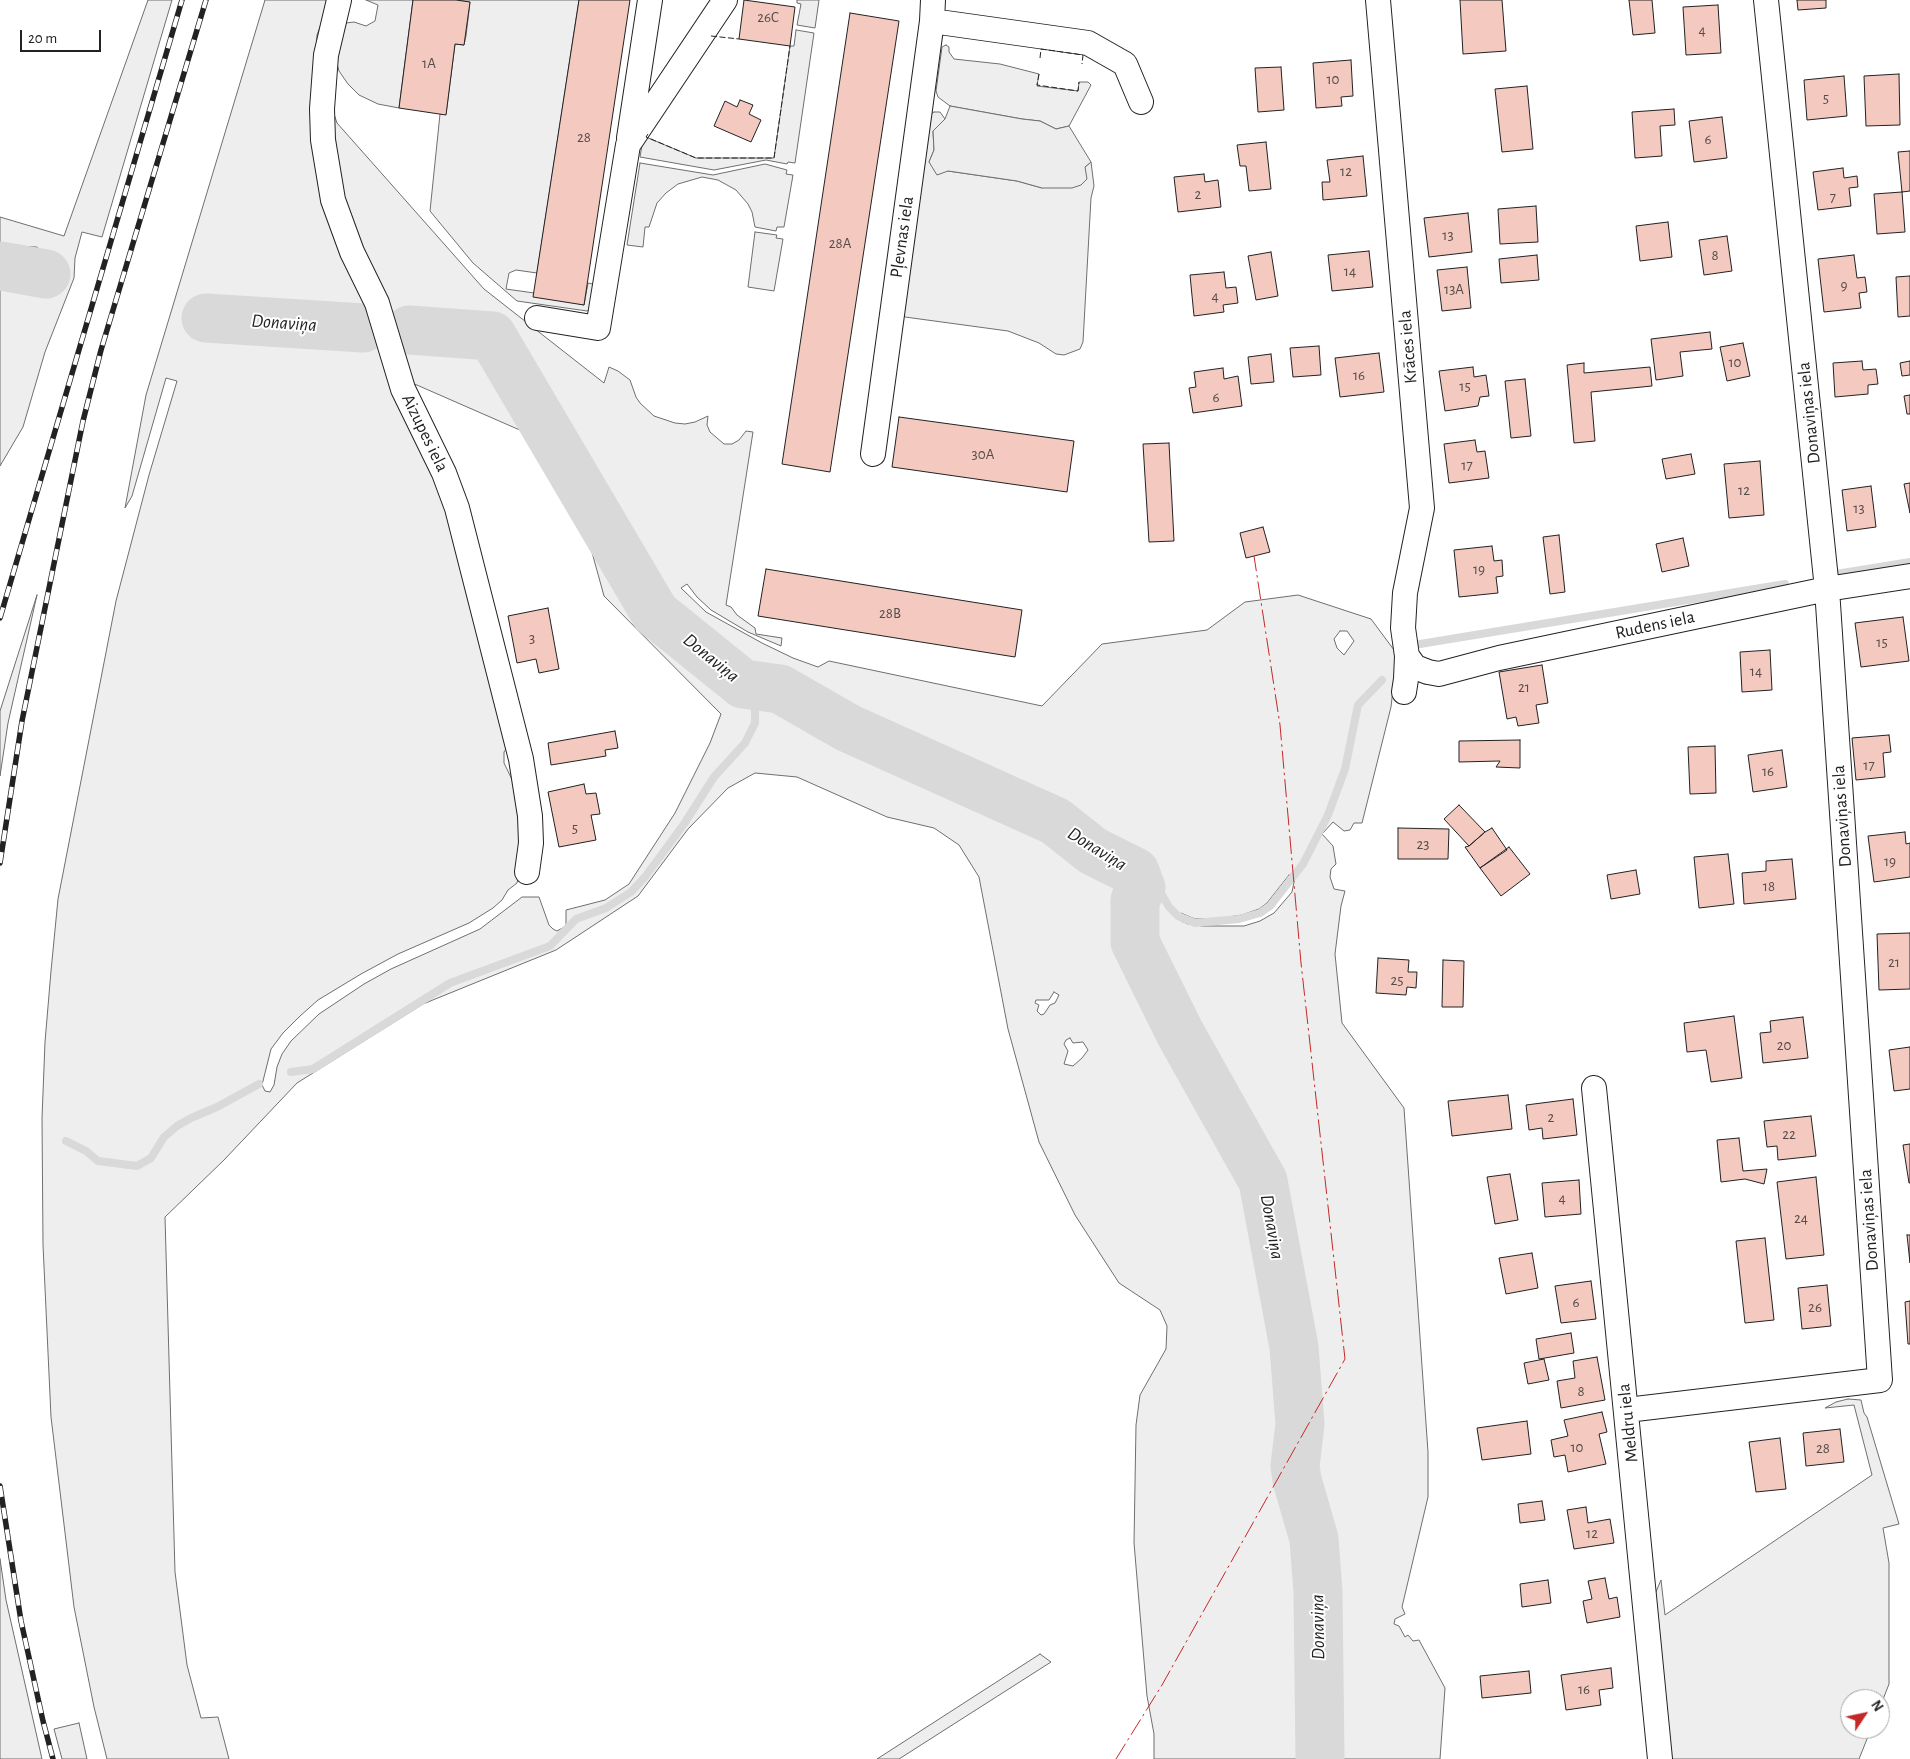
<!DOCTYPE html>
<meta charset="utf-8">
<style>
body{margin:0}
#map{position:relative;width:1910px;height:1759px;overflow:hidden;background:#fff;font-family:"Alegreya Sans",sans-serif}
canvas{display:block}
.north{position:absolute;left:1840px;top:1689px;width:50px;height:50px;box-sizing:border-box;background:#fff;border:1px solid #a7a7a7;border-radius:50%;rotate:56deg;font-size:14px;font-weight:700;line-height:20px;text-align:center;color:#222}
.north::after{content:'';display:block;margin:auto;width:18px;height:22px;background:#c62828;clip-path:polygon(50% 0,100% 100%,50% 72%,0 100%)}
.scale{position:absolute;left:20px;top:30px;width:81px;height:22px;box-sizing:border-box;border:2px solid #222;border-top:0;padding-left:6px;font-size:15px;line-height:18px;white-space:nowrap;color:#222;-webkit-text-stroke:4px #fff;paint-order:stroke}
</style>
<div id="map">
<canvas width="1910" height="1759"></canvas>
<div class="north">N</div>
<div class="scale">20 m</div>
</div>
<script>
const context = document.querySelector('canvas').getContext('2d');
context.lineJoin = 'round';
function fill(path, color) {
  context.fillStyle = color;
  context.fill(path, 'evenodd');
}
function poly(rows) {
  const path = new Path2D();
  for (const r of rows) {
    path.moveTo(r[0], r[1]);
    for (let i = 2; i < r.length; i += 2) path.lineTo(r[i], r[i + 1]);
  }
  return path;
}
function trace(path, color, width, dash) {
  context.strokeStyle = color;
  context.lineWidth = width;
  context.lineCap = dash ? 'butt' : 'round';
  context.setLineDash(dash || []);
  context.stroke(path);
}
function write(font, color, halo, rows, align = 'center') {
  context.font = font + ' "Alegreya Sans",sans-serif';
  context.lineWidth = 4;
  context.setLineDash([]);
  context.textBaseline = 'middle';
  context.strokeStyle = halo;
  context.fillStyle = color;
  for (const [text, x, y, turn = 0] of rows) {
    context.save();
    context.translate(x, y);
    context.rotate((+turn || 0) * Math.PI / 180);
    context.textAlign = isNaN(turn) ? turn : align;
    if (halo) context.strokeText(text, 0, 0);
    context.fillText(text, 0, 0);
    context.restore();
  }
}
const green = poly([
 [148,0,172,0,102,237,82,232,75,258,74,278,45,352,23,427,0,466,0,280,12,286,26,289,46,283,52,266,37,247,8,246,0,243,0,217,64,236,148,0],
 [265,0,330,0,317,35,313,102,316,104,314,111,315,132,326,198,333,222,349,261,366,293,373,312,375,324,389,369,439,478,457,531,467,566,508,724,510,734,509,745,504,752,504,763,521,798,526,824,527,839,517,883,508,890,502,900,493,908,469,923,398,954,361,974,318,1000,299,1017,283,1033,271,1049,262,1085,265,1091,270,1092,274,1085,277,1067,282,1054,291,1041,319,1014,364,984,391,969,480,929,522,897,539,897,549,925,553,929,557,931,566,926,566,910,605,900,629,884,675,813,710,743,721,714,604,596,579,505,538,438,410,382,403,373,394,344,394,335,385,307,355,246,346,221,350,218,349,210,344,203,341,203,336,186,331,159,329,136,329,124,331,115,334,114,337,123,484,289,604,383,609,367,618,371,630,380,636,397,640,403,654,416,675,423,685,424,695,422,708,416,707,425,710,432,724,444,732,444,739,440,746,431,753,432,726,605,731,607,737,615,755,628,756,634,782,638,781,646,748,632,711,610,697,597,687,584,681,588,706,612,762,643,793,658,818,667,829,661,1042,706,1102,644,1207,630,1245,602,1298,595,1371,619,1397,654,1391,707,1362,823,1354,823,1350,830,1344,831,1333,822,1322,834,1333,846,1336,864,1331,869,1330,877,1334,889,1345,891,1341,906,1335,954,1342,1023,1404,1108,1428,1452,1428,1497,1402,1607,1405,1614,1395,1619,1394,1624,1399,1626,1405,1637,1408,1635,1413,1641,1419,1640,1445,1688,1440,1759,1154,1759,1154,1734,1147,1696,1134,1543,1136,1425,1140,1395,1166,1349,1167,1326,1160,1310,1119,1283,1075,1215,1039,1142,1008,1029,979,877,959,845,934,828,887,817,797,777,755,773,728,788,688,829,638,896,556,950,423,1004,297,1083,224,1160,165,1217,175,1572,187,1665,201,1718,218,1717,229,1759,107,1759,94,1707,74,1607,51,1417,43,1245,42,1118,45,1042,51,971,58,899,116,601,149,475,177,381,166,378,132,496,125,508,146,395,265,0],
 [1340,631,1347,631,1354,641,1344,655,1337,648,1334,639,1340,631],
 [994,789,1047,811,1087,842,1130,866,1130,871,1085,853,1067,836,1050,824,994,802,994,789],
 [1289,875,1295,877,1292,892,1274,913,1260,921,1244,926,1202,926,1188,924,1181,921,1181,913,1195,919,1215,919,1242,915,1259,909,1267,903,1289,875],
 [1054,992,1059,995,1055,1003,1050,1005,1044,1014,1041,1015,1037,1011,1039,1005,1035,1003,1036,1000,1049,1000,1054,992],
 [1070,1038,1073,1043,1083,1042,1088,1050,1082,1058,1073,1066,1064,1064,1068,1051,1064,1044,1066,1040,1070,1038],
 [1238,1120,1249,1121,1255,1127,1259,1137,1258,1144,1254,1149,1249,1149,1234,1124,1238,1120],
 [366,0,413,0,399,108,378,104,359,95,348,84,339,71,334,53,346,23,354,22,366,26,375,21,378,5,366,0],
 [456,0,579,0,537,273,516,270,509,273,506,289,534,293,584,305,588,283,597,285,592,308,587,311,517,301,473,263,430,211,440,114,446,114,455,44,464,45,466,36,470,2,456,0],
 [797,0,819,0,815,28,797,25,801,4,797,3,797,0],
 [796,30,814,33,795,163,788,162,787,164,766,160,714,170,640,157,642,145,646,137,696,158,774,158,790,46,794,46,796,30],
 [946,45,949,47,949,52,954,59,1000,64,1039,74,1037,86,1078,91,1079,82,1088,82,1091,85,1069,126,1056,129,1040,121,1022,119,950,106,938,97,936,91,942,47,946,45],
 [934,112,940,112,945,119,933,131,934,150,929,162,948,171,1017,181,1042,188,1085,167,1091,162,1094,186,1091,198,1083,342,1080,349,1064,355,1056,354,1039,343,1008,331,905,317,900,311,930,115,934,112],
 [640,163,713,175,765,164,787,170,786,174,793,175,784,227,777,227,776,231,755,227,752,212,748,204,736,190,718,180,702,177,678,184,666,193,657,203,649,227,645,227,643,247,627,245,640,163],
 [755,232,777,235,776,238,783,239,774,291,748,287,755,232],
 [37,595,8,723,0,776,0,711,37,595],
 [1848,1399,1861,1400,1864,1413,1867,1417,1899,1524,1883,1528,1889,1563,1889,1684,1880,1707,1880,1699,1850,1699,1850,1729,1871,1729,1859,1759,1667,1759,1655,1594,1661,1580,1665,1615,1872,1475,1854,1405,1825,1408,1836,1402,1848,1399],
 [0,1559,6,1600,42,1759,0,1759,0,1559],
 [1040,1654,1051,1662,899,1759,877,1759,1040,1654],
 [79,1723,87,1759,62,1759,54,1729,79,1723]
]);
const parking = poly([
 [950,106,1022,119,1040,121,1056,129,1069,126,1091,162,1085,167,1087,179,1081,185,1072,188,1042,188,1017,181,948,171,937,175,929,162,934,150,933,131,945,119,950,106]
]);
const stream = poly([
 [1830,575,1910,562],
 [1420,644,1785,584],
 [1141,888,1157,895,1162,895,1169,907,1178,916,1195,923,1239,919,1260,913,1270,906,1303,864,1328,815,1345,769,1358,705,1382,680],
 [291,1072,313,1069,450,983,550,946,576,919,606,908,631,892,645,877,684,824,714,777,745,743,755,723,755,706,760,686],
 [66,1141,86,1151,98,1161,137,1166,151,1158,164,1137,177,1126,191,1118,217,1107,259,1084]
]);
const river = poly([
 [0,266,46,274],
 [206,318,363,328],
 [409,330,492,336,655,613,743,684,780,689,848,728,1055,821,1093,851,1135,872,1141,888,1135,900,1135,942,1180,1033,1263,1181,1294,1347,1300,1424,1295,1466,1297,1480,1314,1539,1318,1592,1320,1759]
]);
const building = poly([
 [413,0,456,0,470,2,464,45,455,44,446,115,399,108,413,0],
 [579,0,630,0,584,305,533,297,579,0],
 [744,0,795,7,790,46,739,39,744,0],
 [1460,0,1502,0,1506,51,1463,54,1460,0],
 [1629,0,1652,0,1655,33,1633,35,1629,0],
 [1797,0,1826,0,1826,8,1798,10,1797,0],
 [1718,5,1721,53,1686,55,1683,7,1718,5],
 [850,13,899,21,830,472,782,464,850,13],
 [1351,60,1353,96,1341,97,1342,106,1316,108,1313,63,1351,60],
 [1281,67,1284,110,1258,112,1255,68,1281,67],
 [1899,74,1900,125,1866,126,1864,76,1899,74],
 [1844,76,1847,116,1807,120,1804,80,1844,76],
 [1527,86,1533,149,1502,152,1495,89,1527,86],
 [740,100,753,105,749,114,761,120,751,142,714,126,725,101,737,107,740,100],
 [1674,109,1675,125,1660,126,1662,156,1635,158,1632,112,1674,109],
 [1722,117,1727,158,1694,162,1689,121,1722,117],
 [1266,142,1271,189,1249,191,1246,166,1240,166,1237,145,1266,142],
 [1910,151,1910,191,1902,192,1898,152,1910,151],
 [1363,156,1367,196,1323,200,1322,182,1330,182,1327,160,1363,156],
 [1843,168,1844,178,1857,176,1858,187,1849,188,1851,206,1818,210,1813,172,1843,168],
 [1204,174,1205,182,1218,180,1221,207,1178,212,1174,177,1204,174],
 [1902,192,1905,232,1877,234,1874,194,1902,192],
 [1536,206,1538,242,1500,244,1498,209,1536,206],
 [1468,213,1472,252,1429,257,1424,218,1468,213],
 [1668,222,1672,257,1640,261,1636,226,1668,222],
 [1727,236,1732,271,1704,275,1699,240,1727,236],
 [1369,251,1373,287,1332,291,1328,255,1369,251],
 [1271,252,1278,296,1256,300,1248,256,1271,252],
 [1537,255,1539,280,1501,283,1499,259,1537,255],
 [1854,255,1857,278,1865,277,1867,292,1859,293,1861,308,1824,312,1818,259,1854,255],
 [1467,267,1471,308,1442,311,1437,270,1467,267],
 [1224,272,1226,288,1236,287,1238,303,1223,305,1224,312,1194,316,1190,275,1224,272],
 [1910,276,1910,316,1898,317,1896,277,1910,276],
 [1710,332,1712,349,1680,352,1683,376,1656,380,1651,339,1710,332],
 [1743,343,1750,376,1727,381,1720,347,1743,343],
 [1319,346,1321,375,1293,377,1290,348,1319,346],
 [1379,353,1384,392,1340,397,1335,358,1379,353],
 [1271,354,1274,382,1251,384,1248,357,1271,354],
 [1862,361,1863,370,1876,369,1878,384,1868,385,1868,394,1835,397,1833,363,1862,361],
 [1910,361,1910,375,1902,376,1900,363,1910,361],
 [1584,363,1584,373,1650,367,1652,386,1591,392,1595,441,1574,443,1567,365,1584,363],
 [1473,367,1474,377,1486,375,1489,396,1480,397,1478,406,1445,411,1439,371,1473,367],
 [1223,368,1224,379,1238,376,1242,406,1193,413,1189,388,1196,387,1194,372,1223,368],
 [1525,379,1531,436,1511,438,1505,381,1525,379],
 [1910,395,1910,414,1907,414,1904,396,1910,395],
 [899,417,1074,441,1067,492,892,467,899,417],
 [1475,440,1477,452,1485,451,1489,478,1449,483,1444,444,1475,440],
 [1169,443,1174,541,1149,542,1143,444,1169,443],
 [1691,454,1695,474,1666,479,1662,459,1691,454],
 [1760,461,1764,515,1729,518,1724,464,1760,461],
 [1910,483,1910,513,1904,484,1910,483],
 [1871,486,1876,527,1847,531,1842,490,1871,486],
 [1263,527,1270,552,1246,558,1240,533,1263,527],
 [1559,535,1565,592,1550,594,1543,537,1559,535],
 [1683,538,1689,566,1662,572,1656,544,1683,538],
 [1492,546,1494,561,1502,560,1503,576,1496,577,1498,593,1459,597,1454,550,1492,546],
 [766,569,1022,610,1015,657,758,616,766,569],
 [548,608,559,669,539,673,536,659,517,663,508,616,548,608],
 [1903,617,1909,661,1861,667,1855,623,1903,617],
 [1770,650,1772,690,1742,692,1740,652,1770,650],
 [1542,665,1548,703,1536,705,1539,723,1518,726,1516,717,1507,719,1499,672,1542,665],
 [615,731,618,748,605,750,606,756,551,765,548,743,615,731],
 [1889,735,1891,752,1883,753,1885,777,1856,780,1852,738,1889,735],
 [1520,740,1520,768,1496,767,1500,761,1459,762,1459,741,1520,740],
 [1715,746,1716,793,1690,794,1688,747,1715,746],
 [1782,750,1787,787,1753,792,1748,755,1782,750],
 [584,784,586,794,596,793,600,814,591,815,596,840,559,847,548,792,584,784],
 [1459,805,1485,832,1469,846,1444,819,1459,805],
 [1398,828,1449,829,1448,859,1398,859,1398,828],
 [1492,828,1507,850,1480,868,1465,847,1469,846,1485,832,1492,828],
 [1905,832,1906,844,1910,843,1910,877,1874,882,1868,836,1905,832],
 [1509,847,1530,874,1501,896,1480,868,1509,847],
 [1728,854,1734,904,1699,908,1694,857,1728,854],
 [1792,859,1796,899,1744,904,1742,873,1766,871,1766,861,1792,859],
 [1636,870,1640,894,1611,899,1607,875,1636,870],
 [1910,933,1910,989,1879,990,1877,934,1910,933],
 [1378,958,1409,960,1408,972,1417,972,1416,988,1407,987,1406,995,1376,993,1378,958],
 [1443,960,1464,961,1463,1007,1442,1007,1443,960],
 [1734,1016,1742,1078,1711,1082,1706,1050,1687,1052,1684,1023,1734,1016],
 [1803,1017,1808,1058,1763,1063,1760,1033,1771,1032,1770,1021,1803,1017],
 [1910,1047,1910,1089,1894,1091,1889,1050,1910,1047],
 [1508,1095,1512,1129,1452,1136,1448,1101,1508,1095],
 [1573,1099,1577,1135,1543,1139,1542,1128,1529,1130,1526,1105,1573,1099],
 [1811,1116,1816,1156,1778,1160,1777,1146,1767,1147,1764,1121,1811,1116],
 [1739,1138,1743,1171,1767,1169,1764,1184,1745,1179,1721,1182,1717,1140,1739,1138],
 [1910,1144,1910,1183,1909,1183,1903,1145,1910,1144],
 [1510,1174,1518,1220,1495,1224,1487,1177,1510,1174],
 [1816,1177,1824,1255,1786,1259,1777,1182,1816,1177],
 [1579,1180,1581,1214,1545,1217,1542,1183,1579,1180],
 [1907,1235,1910,1235,1910,1263,1907,1235],
 [1765,1238,1774,1320,1745,1323,1736,1241,1765,1238],
 [1532,1253,1538,1288,1506,1294,1499,1258,1532,1253],
 [1591,1281,1596,1319,1561,1323,1555,1286,1591,1281],
 [1827,1285,1831,1326,1802,1329,1798,1288,1827,1285],
 [1910,1301,1910,1344,1908,1344,1905,1302,1910,1301],
 [1571,1333,1574,1353,1539,1359,1536,1339,1571,1333],
 [1597,1357,1605,1400,1561,1408,1557,1381,1575,1378,1573,1361,1597,1357],
 [1544,1359,1549,1380,1528,1384,1524,1363,1544,1359],
 [1602,1412,1607,1432,1599,1434,1606,1464,1568,1472,1565,1455,1554,1457,1551,1440,1568,1436,1564,1420,1602,1412],
 [1527,1421,1531,1454,1482,1460,1477,1428,1527,1421],
 [1840,1429,1844,1462,1806,1466,1803,1433,1840,1429],
 [1780,1438,1786,1489,1756,1492,1749,1442,1780,1438],
 [1542,1501,1545,1520,1520,1523,1518,1504,1542,1501],
 [1586,1507,1588,1523,1610,1519,1614,1543,1574,1549,1567,1510,1586,1507],
 [1605,1578,1609,1599,1617,1597,1620,1617,1587,1623,1583,1601,1592,1599,1588,1581,1605,1578],
 [1548,1580,1551,1603,1522,1607,1520,1584,1548,1580],
 [1611,1668,1613,1688,1599,1690,1601,1705,1566,1710,1561,1675,1611,1668],
 [1529,1671,1531,1693,1482,1698,1480,1676,1529,1671]
]);
const street = poly([
 [339,0,326,55,322,109,323,140,333,200,352,252,377,303,403,389,444,473,457,508,521,759,530,816,531,843,527,872],
 [1378,0,1422,508,1405,593,1403,628,1407,656,1406,679,1404,692],
 [932,21,1088,43,1125,64,1141,102],
 [629,138,650,0],
 [537,318,598,328,628,145,725,0],
 [873,454,932,21,933,0],
 [1407,656,1415,667,1428,672,1439,674,1499,658,1827,589,1910,576],
 [1594,1088,1660,1759],
 [1627,1410,1880,1380,1827,589,1766,0]
]);
const rail = poly([
 [0,618,182,0],
 [0,863,22,721,83,421,101,350,206,0],
 [0,1486,21,1621,43,1721,53,1759]
]);
const fence = poly([
 [711,36,739,39],
 [1040,58,1041,49,1083,55,1082,64],
 [1039,74,1037,85,1078,91,1079,82],
 [648,134,646,137,696,158,774,158,790,46]
]);
const power = poly([
 [1116,1759,1162,1685,1345,1359,1301,963,1280,725,1254,556]
]);
const numberNames = [
 ["26C",768,17],
 ["4",1702,30],
 ["1A",429,63],
 ["10",1333,79],
 ["5",1826,98],
 ["28",584,137],
 ["6",1708,139],
 ["12",1346,171],
 ["2",1198,194],
 ["7",1833,197],
 ["13",1448,235],
 ["28A",840,243],
 ["8",1715,255],
 ["14",1350,271],
 ["9",1844,285],
 ["13A",1454,289],
 ["4",1215,296],
 ["10",1735,362],
 ["16",1359,375],
 ["15",1465,386],
 ["6",1216,397],
 ["30A",983,454],
 ["17",1467,465],
 ["12",1744,490],
 ["13",1859,508],
 ["19",1479,569],
 ["28B",890,613],
 ["3",532,638],
 ["15",1882,642],
 ["14",1756,671],
 ["21",1524,687],
 ["17",1869,765],
 ["16",1768,771],
 ["5",575,828],
 ["23",1423,844],
 ["19",1890,861],
 ["18",1769,886],
 ["21",1894,962],
 ["25",1397,980],
 ["20",1784,1045],
 ["2",1551,1117],
 ["22",1789,1134],
 ["4",1562,1198],
 ["24",1801,1218],
 ["6",1576,1302],
 ["26",1815,1307],
 ["8",1581,1391],
 ["10",1577,1447],
 ["28",1823,1448],
 ["12",1592,1533],
 ["16",1584,1689]
];
const streetNames = [
 ["Pļevnas iela",902,237,-82],
 ["Krāces iela",1408,347,-95],
 ["Donaviņas iela",1809,413,-96],
 ["Aizupes iela",425,433,64],
 ["Rudens iela",1655,625,-12],
 ["Donaviņas iela",1842,816,-94],
 ["Donaviņas iela",1869,1220,-94],
 ["Meldru iela",1628,1423,-96]
];
const waterNames = [
 ["Donaviņa",284,323,4],
 ["Donaviņa",711,658,39],
 ["Donaviņa",1097,849,32],
 ["Donaviņa",1272,1227,80],
 ["Donaviņa",1318,1627,-91]
];
fill(green, '#eee');
trace(green, '#6f6f6f', 1);
fill(parking, '#ededed');
trace(parking, '#6f6f6f', 1);
trace(stream, '#d9d9d9', 8);
trace(river, '#d9d9d9', 49);
fill(building, '#f3c9c0');
trace(building, '#222', 1);
trace(street, '#222', 26);
trace(street, '#fff', 24);
trace(rail, '#222', 5.5);
trace(rail, '#fff', 4, [11]);
trace(fence, '#222', 1, [6, 2.5]);
trace(power, '#c62828', 1, [18, 4, 2.5, 4]);
write('15px', '#564c4a', null, numberNames);
write('18px', '#222', '#fff', streetNames);
write('italic 19px', '#222', '#fff', waterNames);
</script>
